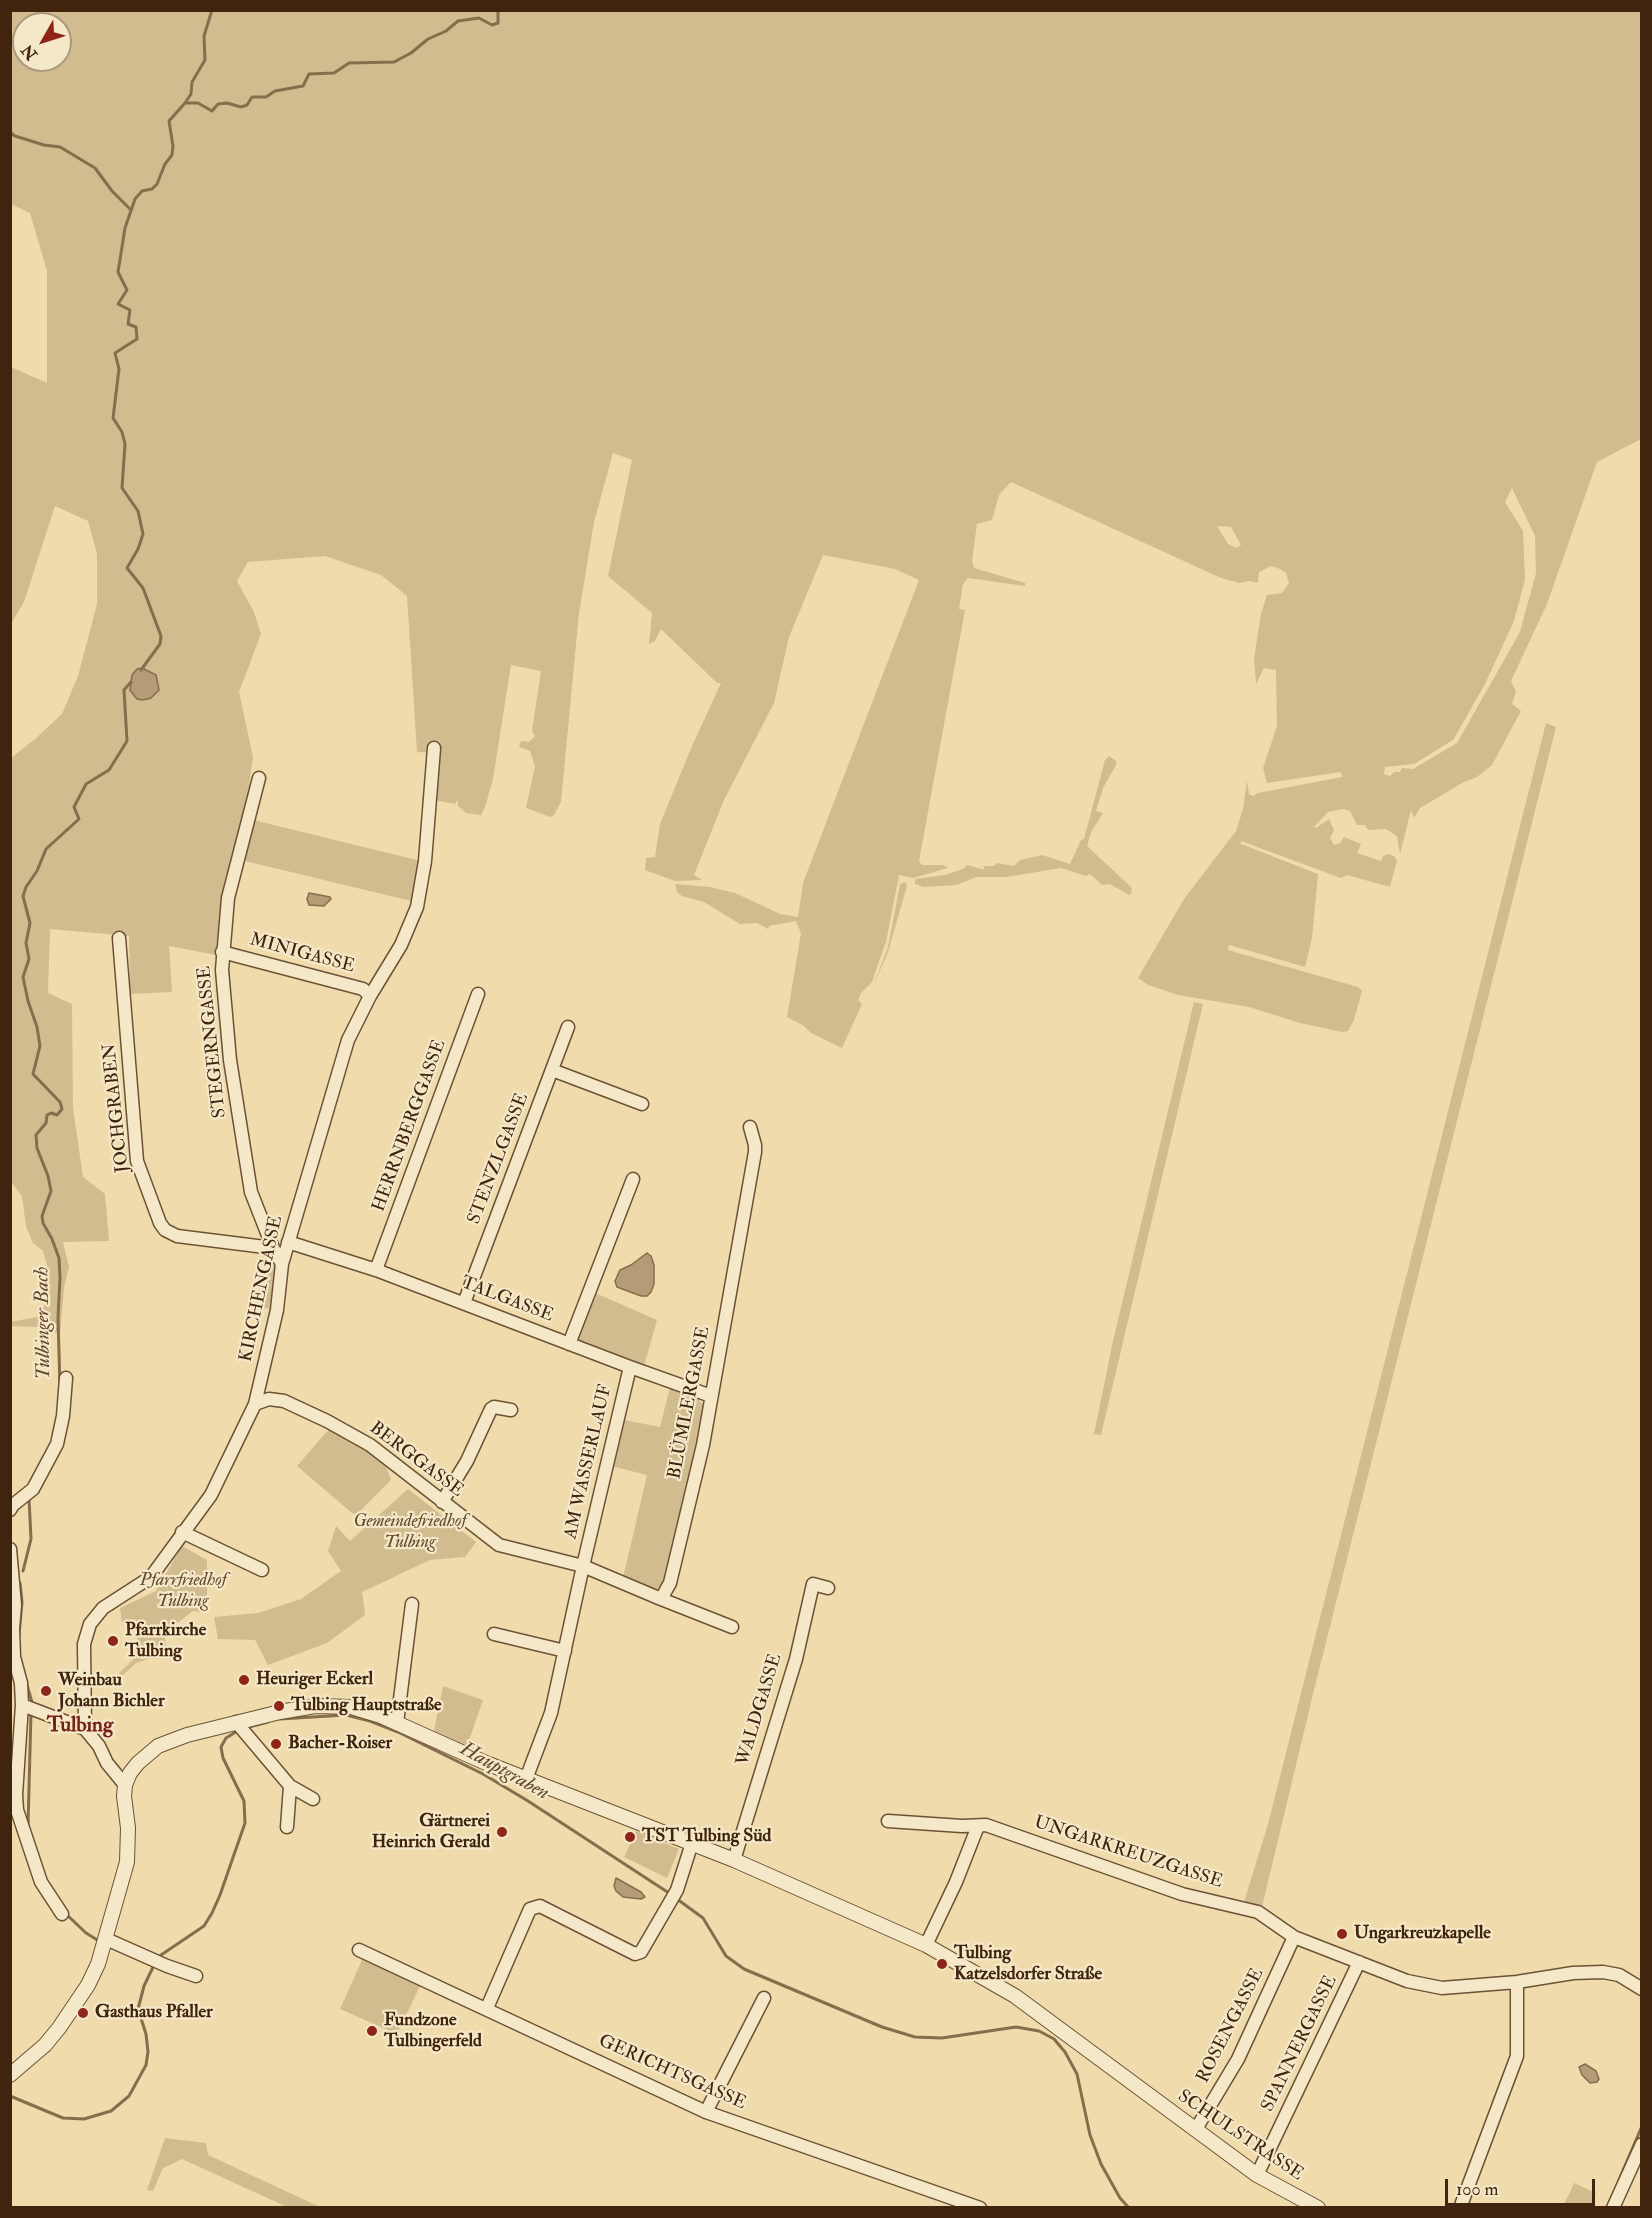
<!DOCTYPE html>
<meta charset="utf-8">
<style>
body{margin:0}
#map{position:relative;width:1652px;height:2218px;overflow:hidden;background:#efdbab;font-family:"IM FELL Double Pica",serif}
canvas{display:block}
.frame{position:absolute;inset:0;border:12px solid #41240e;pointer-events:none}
.north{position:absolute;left:12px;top:12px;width:60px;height:60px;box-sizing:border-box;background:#f5e8c8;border:2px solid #ad9a7e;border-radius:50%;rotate:231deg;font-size:16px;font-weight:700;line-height:24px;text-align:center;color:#41240e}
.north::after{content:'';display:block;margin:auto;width:21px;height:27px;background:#8f2418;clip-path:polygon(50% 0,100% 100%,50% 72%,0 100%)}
.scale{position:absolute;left:1445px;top:2179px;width:150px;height:27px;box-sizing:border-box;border:3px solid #41240e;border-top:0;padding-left:8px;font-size:18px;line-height:21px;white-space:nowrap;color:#41240e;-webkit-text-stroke:4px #f5e8c8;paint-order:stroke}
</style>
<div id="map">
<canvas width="1652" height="2218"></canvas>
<div class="frame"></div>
<div class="north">N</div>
<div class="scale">100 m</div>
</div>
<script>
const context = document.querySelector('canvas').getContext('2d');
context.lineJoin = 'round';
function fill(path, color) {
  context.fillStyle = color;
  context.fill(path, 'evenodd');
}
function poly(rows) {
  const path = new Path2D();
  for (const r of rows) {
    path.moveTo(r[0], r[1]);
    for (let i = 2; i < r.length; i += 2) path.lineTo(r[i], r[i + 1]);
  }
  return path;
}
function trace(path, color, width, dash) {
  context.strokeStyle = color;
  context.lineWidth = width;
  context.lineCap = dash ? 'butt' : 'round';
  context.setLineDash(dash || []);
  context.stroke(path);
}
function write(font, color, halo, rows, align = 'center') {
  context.font = font + ' "IM FELL Double Pica",serif';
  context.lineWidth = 4.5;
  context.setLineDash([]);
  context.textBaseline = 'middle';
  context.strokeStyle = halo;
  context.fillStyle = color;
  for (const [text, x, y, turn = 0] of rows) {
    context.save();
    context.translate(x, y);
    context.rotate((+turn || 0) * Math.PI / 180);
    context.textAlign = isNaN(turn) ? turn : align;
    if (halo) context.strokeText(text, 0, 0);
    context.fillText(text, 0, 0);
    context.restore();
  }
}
const green = poly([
 [11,11,1641,11,1641,439,1597,462,1547,604,1511,681,1516,692,1512,704,1521,711,1492,765,1477,777,1464,782,1420,808,1414,818,1411,810,1400,854,1397,836,1386,829,1368,830,1365,825,1357,825,1350,811,1343,809,1328,812,1314,827,1316,828,1329,819,1334,830,1330,838,1334,845,1340,843,1344,837,1361,844,1357,853,1381,861,1383,856,1389,854,1395,857,1397,861,1390,887,1347,875,1341,878,1241,841,1241,844,1318,874,1312,938,1305,967,1229,945,1228,950,1358,987,1362,991,1354,1020,1348,1031,1342,1032,1300,1023,1249,1007,1178,995,1148,985,1138,978,1184,899,1236,831,1243,809,1247,781,1249,794,1253,796,1258,793,1342,777,1341,772,1267,783,1263,768,1277,726,1276,670,1264,668,1256,684,1254,659,1261,614,1267,595,1282,593,1289,583,1286,573,1280,569,1271,566,1259,572,1258,583,1250,581,1239,583,1221,578,1011,482,999,495,992,520,977,524,972,561,974,568,1025,583,1025,586,968,578,963,584,959,609,965,610,919,861,922,865,943,865,948,868,913,878,899,875,886,942,877,967,872,982,861,993,858,1000,862,1004,842,1048,811,1033,804,1026,787,1017,801,933,796,921,769,926,768,929,757,923,740,924,704,902,682,896,677,892,675,884,710,887,735,893,780,914,798,917,803,883,919,580,895,569,823,555,789,637,774,703,724,800,694,875,702,880,675,881,645,870,646,858,655,857,660,824,692,746,721,683,717,683,661,629,655,641,649,644,652,613,608,576,632,460,613,453,594,522,579,613,561,802,554,815,550,817,526,808,535,766,530,751,519,747,521,741,529,742,535,736,532,731,541,671,511,665,493,779,485,807,481,815,466,813,458,806,458,799,455,804,435,800,439,753,417,752,407,596,381,575,325,556,248,562,237,581,254,612,261,634,239,692,253,757,245,815,226,884,216,955,169,946,172,992,130,994,129,936,50,929,48,993,72,1004,73,1108,83,1177,105,1194,109,1241,63,1242,69,1267,64,1288,60,1334,37,1327,11,1326,11,1322,36,1317,41,1312,46,1302,47,1265,43,1251,33,1243,26,1227,22,1196,11,1182,11,758,35,739,62,714,78,676,97,604,97,554,88,521,55,506,24,602,11,624,11,367,47,383,47,271,30,213,11,204],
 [24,24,60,24,60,60,24,60],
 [1512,488,1535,536,1536,573,1520,632,1457,743,1413,769,1402,768,1400,772,1394,772,1390,776,1384,774,1385,767,1414,764,1453,740,1485,684,1514,621,1525,579,1523,531,1505,502],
 [1217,526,1231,527,1241,545,1237,548,1228,544],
 [1546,723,1556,727,1313,1694,1262,1907,1244,1902,1268,1824],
 [1109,756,1116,761,1116,765,1103,788,1096,811,1103,813,1091,832,1087,846,1132,888,1131,894,1129,895,1110,884,1102,885,1090,874,1086,876,1061,868,1007,877,976,877,957,885,923,887,915,884,915,879,945,875,963,869,967,865,985,870,983,866,994,866,997,863,1014,866,1020,860,1042,855,1070,864,1081,840,1084,839,1105,760],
 [253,820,421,861,411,901,241,860],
 [905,882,907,886,888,952,874,984,888,947,900,884],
 [1194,1002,1203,1004,1101,1435,1094,1434,1113,1341],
 [269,1260,275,1261,278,1274,275,1309,264,1308],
 [593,1292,657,1320,644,1366,579,1341,577,1335],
 [670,1387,697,1398,704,1406,703,1424,667,1578,662,1586,654,1590,623,1578,647,1475,611,1466,624,1420,660,1427],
 [330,1428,361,1446,386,1466,391,1480,357,1514,352,1513,297,1466],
 [408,1489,476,1542,465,1557,430,1560,362,1592,365,1615,327,1643,268,1665,255,1640,218,1639,214,1617,258,1613,301,1599,341,1571,328,1551,336,1526,350,1541],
 [182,1546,207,1560,207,1613,193,1611,164,1633,168,1658,148,1659,136,1663,122,1676,119,1673,133,1660,138,1633,134,1628,122,1622,120,1608,156,1591],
 [443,1686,483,1700,467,1746,434,1731],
 [636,1831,679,1849,667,1878,624,1857],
 [362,1960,421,1984,397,2034,340,2009],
 [165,2138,206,2143,208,2155,320,2207,287,2207,182,2159,163,2168,153,2191,147,2190],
 [1574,2183,1596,2193,1590,2207,1563,2207]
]);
const water = poly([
 [142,668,156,675,159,690,151,698,143,700,137,699,130,690,132,675,137,669,142,668],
 [309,893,330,897,331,899,324,906,309,905,307,899,309,893],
 [647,1253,651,1256,654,1265,654,1284,651,1292,647,1296,641,1296,617,1287,615,1281,620,1270,631,1265,647,1253],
 [616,1878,641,1892,645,1897,641,1899,623,1897,616,1891,614,1886,616,1878],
 [1585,2064,1596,2071,1599,2079,1597,2082,1590,2083,1582,2075,1579,2067,1585,2064]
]);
const stream = poly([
 [185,103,191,94,192,82,205,60,204,36,212,10],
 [10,132,15,136,44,145,60,147,95,168,112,191,130,209],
 [141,670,160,644,161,636,143,588,127,568,138,549,143,534,138,511,122,488,125,444,122,432,113,418,119,369,115,353,137,339,136,327,128,324,130,310,118,304,127,290,118,272,125,228,135,199,142,191,152,189,157,184,165,164,172,155,173,146,169,121,185,103,198,103,212,111,218,104,227,103,241,107,247,105,252,97,266,97,275,91,303,86,309,74,334,73,349,63,394,62,411,53,428,39,446,31,458,21,479,18,492,25,498,23,498,10],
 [60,1387,58,1318,60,1277,59,1258,52,1239,43,1223,42,1216,51,1191,48,1176,37,1148,36,1135,46,1123,47,1115,51,1113,57,1115,62,1109,60,1102,33,1074,40,1046,37,1027,28,1001,23,977,29,959,26,943,30,923,23,896,26,887,37,871,46,849,79,819,74,807,86,784,109,770,127,741,124,690,131,682],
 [23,1571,31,1539,29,1498],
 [19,1635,22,1602,20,1583],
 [26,1682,32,1702],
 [280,1719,346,1715,370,1721,398,1732,483,1774,528,1801,672,1895],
 [245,1728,268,1722],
 [28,1826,31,1713],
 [677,1899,703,1918,726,1956,744,1969,882,2027,915,2037,942,2038,1016,2027,1039,2031,1054,2039,1065,2052,1077,2074,1090,2135,1101,2164,1120,2198,1129,2208],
 [65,1913,86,1933,99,1941],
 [158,1960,161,1955,204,1926,212,1913,220,1895,245,1823,244,1801,223,1758,221,1747,226,1738,239,1730],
 [10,2096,63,2118,84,2119,111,2111,129,2096,146,2065,148,2052,146,2034,138,2009,144,1986,154,1965],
 [1607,2208,1642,2126]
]);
const minor = poly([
 [259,778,228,898,222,970,230,1060,251,1192,273,1248,282,1264],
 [119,938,137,1161,160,1223,165,1230,177,1236,273,1248],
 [222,952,363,989,370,996],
 [552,1070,642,1104],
 [288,1242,376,1270,630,1367,711,1396],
 [376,1270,478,994],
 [464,1303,568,1027],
 [569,1344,633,1179],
 [630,1367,583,1566,661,1599,670,1583,703,1445,755,1152,755,1145,750,1127],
 [255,1404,269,1399,284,1401,327,1421,370,1445,499,1545,583,1566,551,1713,526,1779],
 [442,1502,467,1461,491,1409,494,1407,511,1410],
 [10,1510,13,1505,33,1489,57,1444,63,1416,66,1378],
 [182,1532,262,1570],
 [10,1549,15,1605,13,1629,14,1657,21,1683,22,1705,16,1795,17,1810,41,1882,62,1914],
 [661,1599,732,1627],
 [494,1634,565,1651],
 [22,1705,85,1729,99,1746,107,1763,125,1785],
 [236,1722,290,1786,313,1799],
 [397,1723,412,1604],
 [85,1729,84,1644,90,1624,103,1608,151,1577,211,1495,255,1404,277,1310,282,1264,348,1040,370,996,401,945,417,907,425,861,434,748],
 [888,1821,962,1826,986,1825,1182,1894,1258,1912,1294,1937,1407,1981,1442,1988,1517,1982,1573,1973,1603,1972,1619,1975,1642,1989],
 [287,1827,290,1786],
 [734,1860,796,1659,813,1584,828,1588],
 [106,1939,167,1966,196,1976],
 [926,1945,956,1882,978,1826],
 [359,1950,706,2112,980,2208],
 [487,2008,530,1909,540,1906,635,1954,641,1952,677,1890,692,1843],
 [706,2112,764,1998],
 [1196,2129,1238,2059,1294,1937],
 [1257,2175,1359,1962],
 [1460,2208,1517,2056,1517,1982],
 [1613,2208,1642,2144]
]);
const tertiary = poly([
 [10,2075,45,2045,59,2028,88,1985,98,1964,127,1862,128,1828,124,1796,125,1785,130,1773,138,1763,158,1746,187,1735,280,1712,315,1706,351,1707,381,1716,486,1763,734,1860,926,1945,1015,1996,1257,2175,1318,2208]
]);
const markers = [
 [113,1641,6,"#8f2418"],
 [244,1680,6,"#8f2418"],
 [46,1691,6,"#8f2418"],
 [279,1706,6,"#8f2418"],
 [276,1744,6,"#8f2418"],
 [502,1832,6,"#8f2418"],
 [630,1837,6,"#8f2418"],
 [1342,1934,6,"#8f2418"],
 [942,1964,6,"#8f2418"],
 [83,2013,6,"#8f2418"],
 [372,2031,6,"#8f2418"]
];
const streetNames = [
 ["MINIGASSE",302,954,15],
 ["STEGERNGASSE",213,1042,-96],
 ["JOCHGRABEN",117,1108,-96],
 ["HERRNBERGGASSE",410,1126,-70],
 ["STENZLGASSE",499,1159,-69],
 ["KIRCHENGASSE",262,1289,-78],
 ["TALGASSE",507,1300,21],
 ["BLÜMLERGASSE",690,1403,-79],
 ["BERGGASSE",416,1460,37],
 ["AM WASSERLAUF",589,1462,-77],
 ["WALDGASSE",760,1710,-73],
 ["UNGARKREUZGASSE",1128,1853,18],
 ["ROSENGASSE",1231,2026,-63],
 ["SPANNERGASSE",1300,2044,-64],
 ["GERICHTSGASSE",672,2073,24],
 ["SCHULSTRASSE",1240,2136,34]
];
const parkNames = [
 ["Gemeindefriedhof",410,1522],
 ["Tulbing",410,1543],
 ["Pfarrfriedhof",183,1581],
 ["Tulbing",183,1602]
];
const poiNames = [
 ["Pfarrkirche",125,1631],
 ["Tulbing",125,1652],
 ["Heuriger Eckerl",256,1680],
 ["Weinbau",58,1681],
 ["Johann Bichler",58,1702],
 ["Tulbing Hauptstraße",291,1706],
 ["Bacher-Roiser",288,1744],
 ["Gärtnerei",490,1822,"right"],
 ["Heinrich Gerald",490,1843,"right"],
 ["TST Tulbing Süd",642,1837],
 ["Ungarkreuzkapelle",1354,1934],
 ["Tulbing",954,1954],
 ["Katzelsdorfer Straße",954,1975],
 ["Gasthaus Pfaller",95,2013],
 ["Fundzone",384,2021],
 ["Tulbingerfeld",384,2042]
];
const waterNames = [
 ["Tulbinger Bach",44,1323,-91],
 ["Hauptgraben",504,1772,29]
];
const quarterNames = [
 ["Tulbing",80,1726]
];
fill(green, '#d1bc90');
fill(water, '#b49d76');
trace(water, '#866d4c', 1.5);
trace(stream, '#866d4c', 3);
trace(minor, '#6c5235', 15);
trace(tertiary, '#6c5235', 16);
trace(minor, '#f5e8c8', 12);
trace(tertiary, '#f5e8c8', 14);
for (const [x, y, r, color] of markers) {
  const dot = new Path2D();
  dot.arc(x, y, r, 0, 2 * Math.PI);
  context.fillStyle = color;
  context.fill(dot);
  trace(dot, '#f5e8c8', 2);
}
write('18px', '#41240e', '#f5e8c8', streetNames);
write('italic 18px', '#654a2e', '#f5e8c8', parkNames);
write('bold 18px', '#41240e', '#f5e8c8', poiNames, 'left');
write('italic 20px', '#64482d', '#f5e8c8', waterNames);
write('bold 21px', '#7a1f14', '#f5e8c8', quarterNames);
</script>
